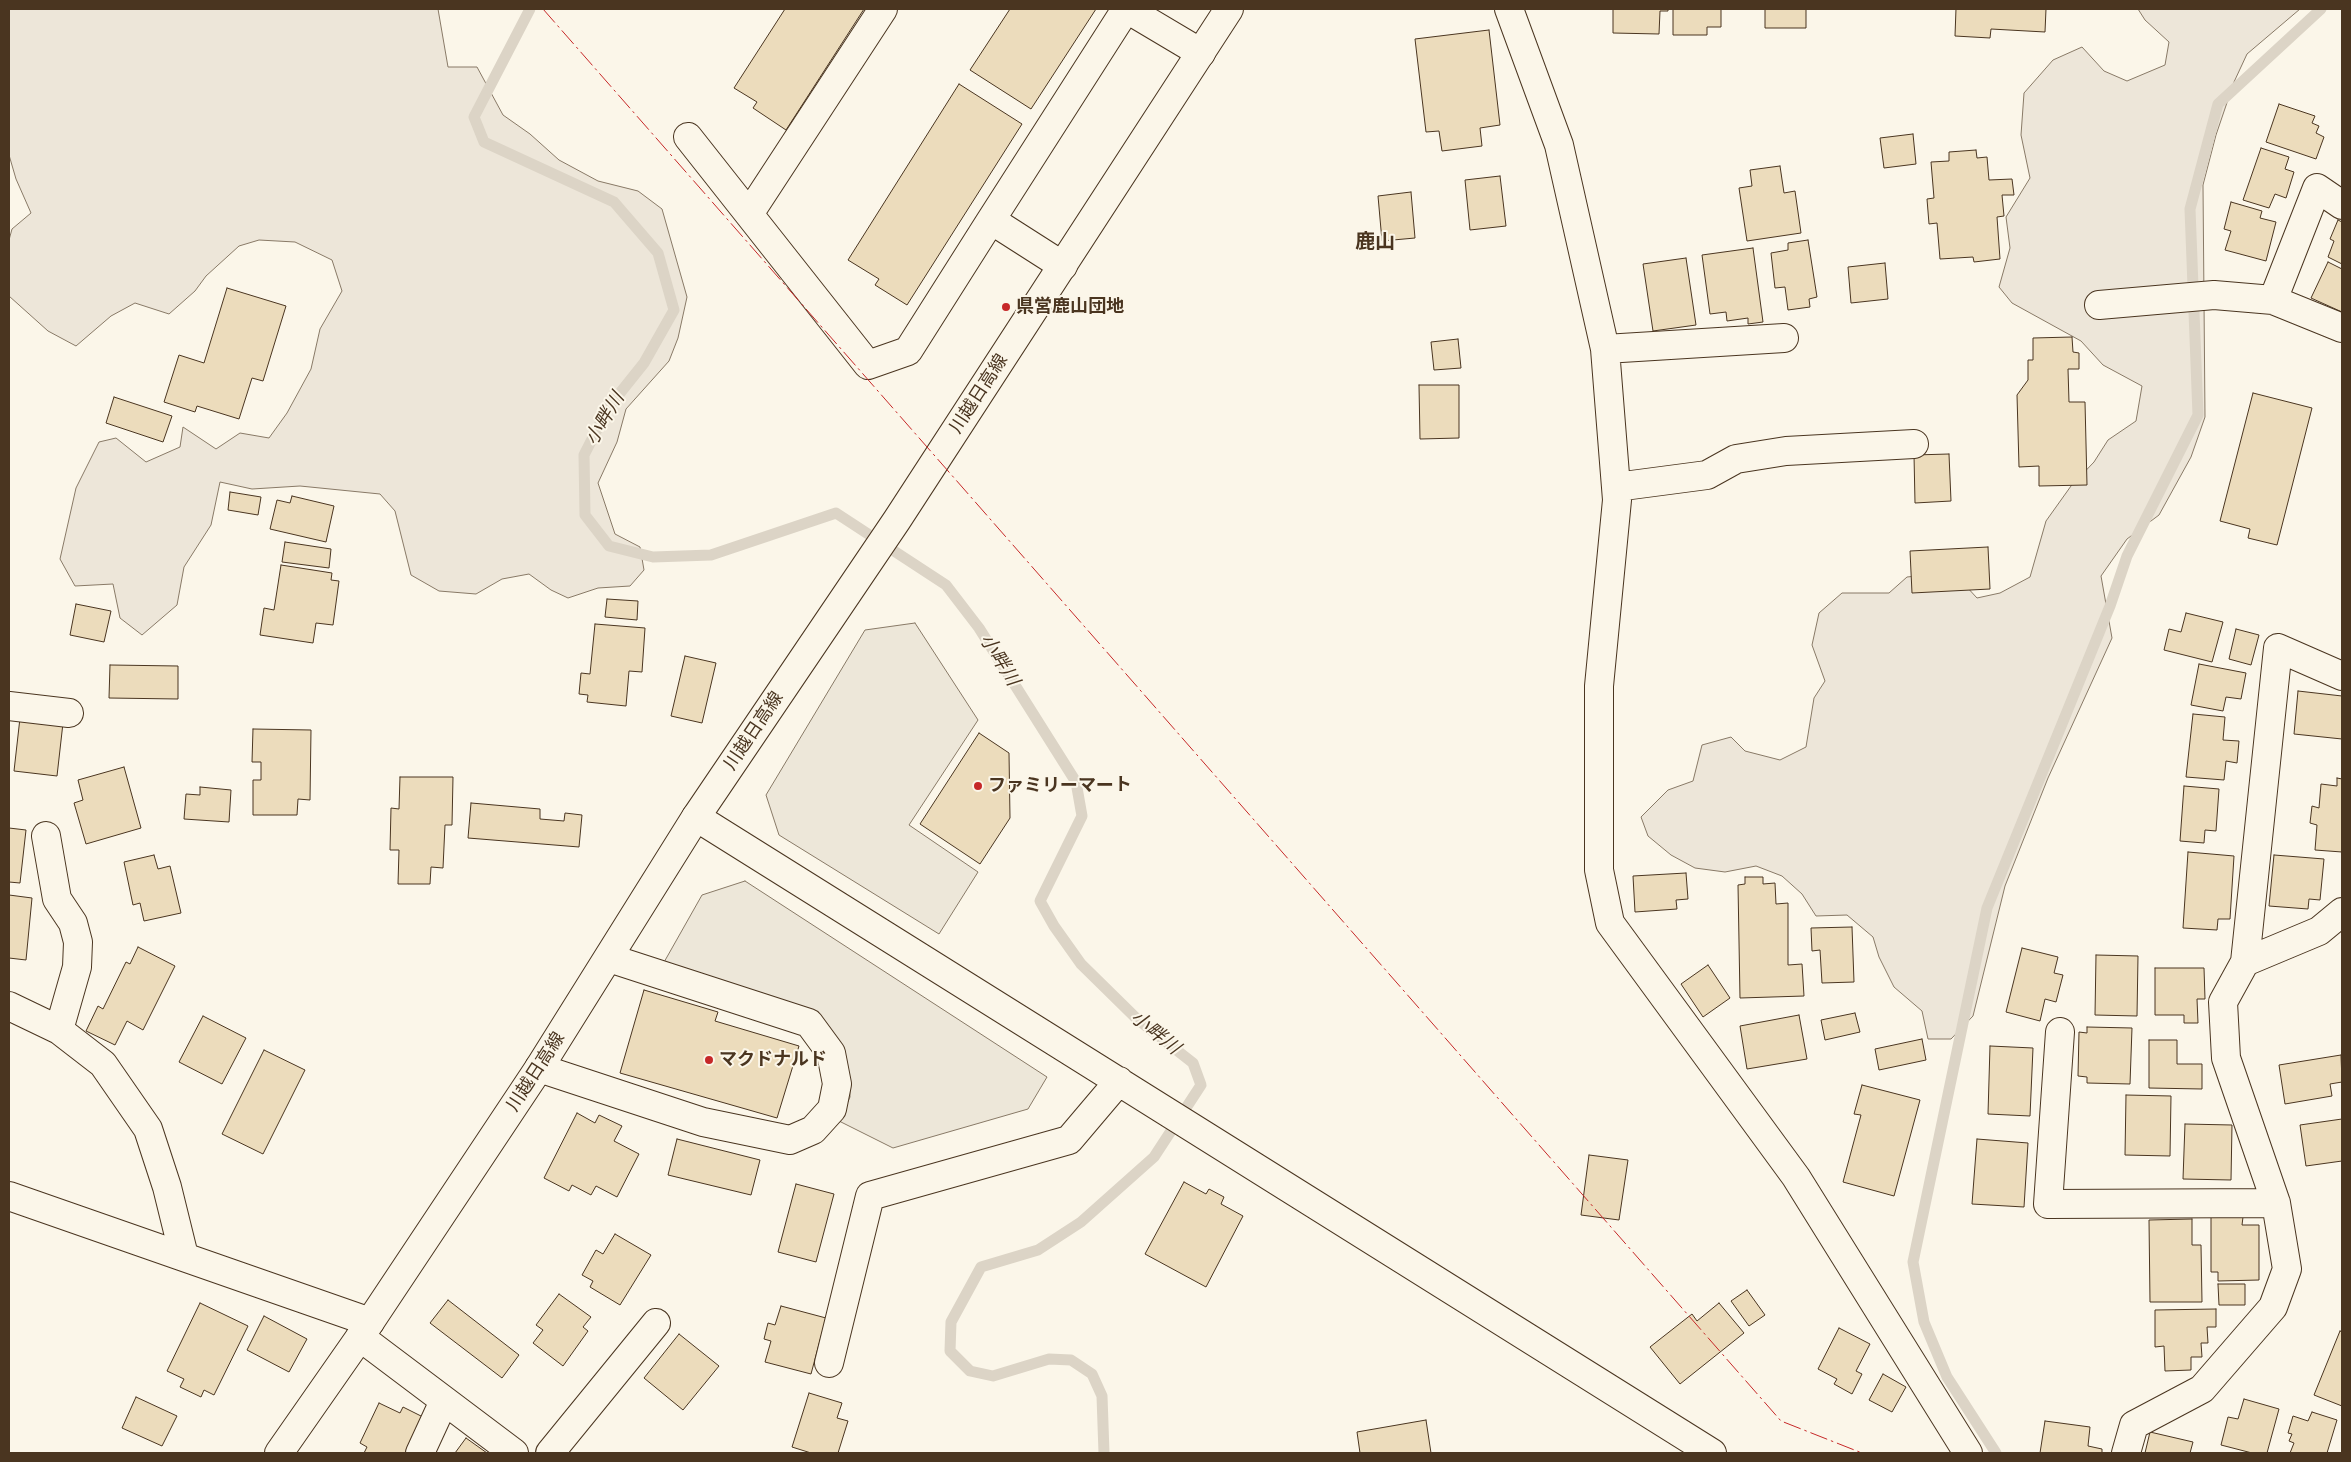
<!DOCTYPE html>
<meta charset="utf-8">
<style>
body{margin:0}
#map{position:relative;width:2351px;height:1462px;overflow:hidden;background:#fbf6e9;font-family:Manrope,sans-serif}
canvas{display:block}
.frame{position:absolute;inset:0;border:10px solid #4a3520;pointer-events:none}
</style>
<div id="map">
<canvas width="2351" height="1462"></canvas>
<div class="frame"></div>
</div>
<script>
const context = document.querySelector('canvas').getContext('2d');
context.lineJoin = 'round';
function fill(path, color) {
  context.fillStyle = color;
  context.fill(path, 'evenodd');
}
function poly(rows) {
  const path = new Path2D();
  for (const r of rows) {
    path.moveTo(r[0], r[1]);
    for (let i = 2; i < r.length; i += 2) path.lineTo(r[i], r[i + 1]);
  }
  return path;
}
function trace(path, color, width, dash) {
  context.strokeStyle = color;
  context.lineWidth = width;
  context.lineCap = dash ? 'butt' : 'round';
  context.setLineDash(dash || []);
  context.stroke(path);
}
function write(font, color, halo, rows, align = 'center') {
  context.font = font + ' Manrope,"Noto Sans JP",sans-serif';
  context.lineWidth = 4;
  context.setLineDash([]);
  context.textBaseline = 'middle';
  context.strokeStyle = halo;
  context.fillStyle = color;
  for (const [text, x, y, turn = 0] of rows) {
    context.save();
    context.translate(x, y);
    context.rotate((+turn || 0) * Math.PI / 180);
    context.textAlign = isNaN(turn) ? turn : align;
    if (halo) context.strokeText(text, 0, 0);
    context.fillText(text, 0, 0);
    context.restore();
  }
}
const green = poly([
 [9,9,438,9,448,67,477,67,503,115,530,134,559,160,598,181,638,191,662,209,687,297,678,338,669,361,626,409,617,442,598,483,615,534,640,547,644,570,630,586,598,588,568,598,551,590,529,574,502,579,476,594,439,591,411,575,395,511,380,494,300,486,252,489,220,482,211,525,184,567,177,605,142,635,120,618,113,584,75,586,60,559,76,488,99,442,116,438,146,462,180,447,183,427,216,449,240,433,269,438,287,413,311,369,320,329,342,291,332,260,295,242,259,240,239,246,206,276,195,291,169,314,135,303,111,316,76,346,48,331,9,296,9,240,12,229,31,213,16,179,9,155,9,9],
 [2138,9,2300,9,2247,54,2234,82,2216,135,2203,185,2205,417,2191,457,2159,515,2127,539,2101,576,2112,638,2048,778,2005,886,1973,1016,1951,1039,1928,1039,1922,1011,1894,987,1879,957,1873,937,1847,915,1816,916,1802,894,1782,876,1756,866,1725,872,1695,868,1671,855,1648,836,1641,817,1668,790,1693,781,1702,745,1731,737,1745,751,1780,760,1806,747,1814,698,1825,681,1812,645,1819,613,1842,593,1889,593,1907,577,1953,572,1977,598,2000,593,2030,577,2046,521,2071,486,2094,462,2108,440,2136,421,2142,386,2103,365,2081,341,2012,303,1999,287,2010,248,2006,217,2030,178,2021,135,2024,93,2053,60,2082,47,2104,71,2127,81,2165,65,2169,42,2145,20,2138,9]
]);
const parking = poly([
 [915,623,978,720,909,825,978,872,939,934,779,835,766,795,865,630,915,623],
 [745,881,1047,1077,1028,1109,893,1148,839,1121,850,1097,849,1074,839,1043,663,964,702,895,745,881]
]);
const stream = poly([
 [530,9,474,117,484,142,614,202,658,253,674,310,644,363,608,408,584,455,585,515,609,546,653,557,711,555,836,513,946,585,979,628,1076,782,1082,816,1040,901,1054,926,1081,964,1137,1019,1193,1063,1201,1085,1154,1157,1081,1222,1038,1250,981,1267,951,1322,950,1351,970,1371,993,1376,1049,1359,1071,1360,1092,1374,1102,1396,1104,1453],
 [1996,1453,1947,1377,1924,1322,1913,1262,1987,908,2110,606,2127,556,2198,415,2190,209,2218,104,2321,9]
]);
const building = poly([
 [785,9,864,9,786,130,753,108,757,102,734,88,785,9],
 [1010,9,1096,9,1031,109,970,70,1010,9],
 [1613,9,1668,9,1668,11,1660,11,1659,34,1613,33,1613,9],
 [1673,9,1721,9,1721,27,1707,27,1707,35,1673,35,1673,9],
 [1765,9,1806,9,1806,28,1765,28,1765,9],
 [1956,9,2046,9,2045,32,1991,29,1990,38,1955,36,1956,9],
 [1489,30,1500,125,1480,128,1482,146,1442,151,1439,131,1426,132,1415,39,1489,30],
 [959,84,1022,124,907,305,875,285,879,279,848,260,959,84],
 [2279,104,2315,116,2312,123,2319,126,2316,133,2324,137,2316,159,2266,142,2279,104],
 [1913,134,1916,164,1884,168,1880,138,1913,134],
 [2261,148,2289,157,2285,169,2294,172,2286,198,2275,194,2269,208,2243,200,2261,148],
 [1976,150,1977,158,1987,157,1989,180,2012,179,2014,195,2002,195,2004,216,1997,217,2000,259,1974,262,1973,257,1940,259,1937,223,1929,224,1927,199,1934,198,1931,162,1949,161,1949,152,1976,150],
 [1780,166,1784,193,1795,191,1801,233,1747,241,1739,188,1752,186,1750,170,1780,166],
 [1500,176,1506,226,1470,230,1465,180,1500,176],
 [1411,192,1415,238,1382,241,1378,196,1411,192],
 [2231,202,2262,211,2260,218,2276,222,2266,261,2225,250,2231,231,2224,229,2231,202],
 [2338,220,2342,222,2342,264,2328,257,2334,241,2330,239,2338,220],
 [1808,240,1817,297,1809,299,1810,307,1788,310,1785,287,1775,288,1771,253,1788,250,1788,243,1808,240],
 [1753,248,1763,322,1748,324,1748,318,1727,321,1726,312,1710,314,1702,255,1753,248],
 [1686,258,1696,325,1653,331,1643,264,1686,258],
 [2328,262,2342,269,2342,312,2311,298,2328,262],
 [1885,263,1888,299,1851,303,1848,267,1885,263],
 [227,288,286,306,263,381,252,378,239,419,197,406,195,412,164,402,179,355,204,363,227,288],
 [2072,337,2073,352,2079,353,2079,369,2068,369,2069,402,2085,402,2087,485,2039,486,2039,466,2019,467,2017,395,2028,380,2028,360,2033,360,2033,338,2072,337],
 [1458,339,1461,368,1434,370,1431,342,1458,339],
 [1419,385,1459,385,1459,438,1420,439,1419,385],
 [2253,393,2312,408,2277,545,2248,538,2250,529,2220,521,2253,393],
 [114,397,172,416,163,442,106,423,114,397],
 [1949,454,1951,501,1915,503,1914,455,1949,454],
 [230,492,261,497,258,515,228,510,230,492],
 [292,496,334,506,326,542,270,529,277,500,290,503,292,496],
 [285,542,331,549,329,568,282,562,285,542],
 [1988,547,1990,589,1912,593,1910,551,1988,547],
 [281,565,332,573,331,580,339,581,333,625,316,623,313,643,260,635,264,608,274,610,281,565],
 [607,599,638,601,637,620,605,617,607,599],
 [76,604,111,611,104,642,70,635,76,604],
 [2186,613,2223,622,2212,662,2164,650,2169,629,2181,632,2186,613],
 [595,624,645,628,642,672,629,671,626,706,587,702,588,695,579,694,581,673,590,674,595,624],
 [2236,629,2259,635,2251,665,2229,659,2236,629],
 [685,656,716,663,702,723,671,716,685,656],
 [2199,664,2246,673,2241,699,2226,697,2223,711,2191,705,2199,664],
 [110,665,178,666,178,699,109,698,110,665],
 [2298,691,2342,696,2342,739,2294,734,2298,691],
 [2193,714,2225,717,2223,740,2239,741,2237,763,2226,761,2224,780,2186,777,2193,714],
 [20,718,63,723,57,776,14,771,20,718],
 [253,729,311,730,310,800,298,799,297,815,253,815,253,780,261,780,261,762,252,762,253,729],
 [979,733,1009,753,1010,818,980,864,920,824,979,733],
 [124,767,141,828,86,844,74,803,83,800,78,780,124,767],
 [400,777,453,777,452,825,445,825,443,868,431,867,430,884,398,884,399,850,390,850,391,808,399,809,400,777],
 [2337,778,2342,779,2342,852,2315,850,2317,825,2310,823,2312,806,2319,808,2321,784,2337,786,2337,778],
 [2184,786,2219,789,2216,831,2205,830,2204,843,2180,841,2184,786],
 [200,787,231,790,229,822,184,819,186,794,200,795,200,787],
 [471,803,540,809,540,819,564,821,565,813,582,815,579,847,468,838,471,803],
 [9,828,26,830,20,883,9,882,9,828],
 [2188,852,2234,856,2230,919,2218,919,2217,930,2183,928,2188,852],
 [154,855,158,869,170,866,181,913,144,921,140,903,133,905,124,862,154,855],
 [2274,855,2324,859,2320,900,2309,899,2308,909,2269,906,2274,855],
 [1686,873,1688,899,1676,900,1677,909,1635,912,1633,876,1686,873],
 [1745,877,1763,877,1763,884,1775,883,1776,904,1788,903,1788,965,1802,964,1804,996,1740,998,1738,885,1745,884,1745,877],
 [9,895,32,898,26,960,9,958,9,895],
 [1852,927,1854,982,1822,983,1820,950,1812,951,1811,928,1852,927],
 [138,947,175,966,143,1030,127,1021,115,1045,86,1031,98,1006,103,1009,126,962,130,964,138,947],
 [2022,948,2058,957,2054,973,2063,975,2056,1002,2045,999,2040,1021,2006,1012,2022,948],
 [2096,955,2138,956,2137,1016,2095,1015,2096,955],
 [1708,965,1730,998,1703,1017,1681,984,1708,965],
 [2155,968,2204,968,2205,999,2197,999,2198,1023,2184,1023,2184,1015,2155,1015,2155,968],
 [644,990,718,1012,715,1021,799,1046,777,1118,620,1073,644,990],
 [1855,1013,1860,1032,1825,1040,1821,1020,1855,1013],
 [1799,1015,1807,1059,1747,1069,1740,1026,1799,1015],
 [203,1016,246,1038,222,1084,179,1062,203,1016],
 [2087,1027,2132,1028,2130,1084,2087,1083,2087,1077,2078,1076,2079,1032,2087,1033,2087,1027],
 [1922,1039,1926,1060,1879,1070,1875,1049,1922,1039],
 [2149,1040,2177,1040,2177,1064,2202,1064,2202,1089,2149,1088,2149,1040],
 [1990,1046,2033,1048,2030,1116,1988,1114,1990,1046],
 [264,1050,305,1070,263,1154,222,1134,264,1050],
 [2341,1055,2342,1082,2330,1084,2332,1096,2285,1104,2279,1065,2341,1055],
 [1862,1085,1920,1100,1894,1196,1843,1182,1861,1115,1854,1114,1862,1085],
 [2126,1095,2171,1096,2170,1156,2125,1155,2126,1095],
 [577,1113,595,1123,599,1115,622,1126,614,1141,639,1154,617,1197,596,1186,591,1195,572,1185,569,1191,544,1178,577,1113],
 [2342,1119,2342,1161,2306,1166,2300,1125,2342,1119],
 [2185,1124,2232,1125,2231,1180,2183,1179,2185,1124],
 [677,1139,760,1160,751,1195,668,1175,677,1139],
 [1977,1139,2028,1143,2024,1207,1972,1204,1977,1139],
 [1589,1155,1628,1160,1619,1220,1581,1215,1589,1155],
 [1184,1182,1206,1194,1209,1189,1224,1197,1221,1204,1243,1216,1206,1287,1145,1254,1184,1182],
 [796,1184,834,1194,816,1262,778,1252,796,1184],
 [2211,1217,2243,1217,2242,1225,2259,1225,2259,1280,2218,1281,2218,1272,2211,1272,2211,1217],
 [2192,1219,2192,1245,2201,1245,2202,1302,2150,1302,2149,1220,2192,1219],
 [615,1234,651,1255,620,1305,590,1287,593,1281,582,1275,596,1250,603,1254,615,1234],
 [2218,1284,2245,1284,2245,1305,2219,1305,2218,1284],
 [1747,1290,1765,1315,1749,1326,1731,1301,1747,1290],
 [559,1294,591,1317,583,1327,588,1331,563,1366,533,1343,543,1330,536,1325,559,1294],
 [448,1300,519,1355,502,1378,430,1323,448,1300],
 [200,1303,248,1326,214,1395,204,1390,201,1397,180,1387,184,1379,167,1371,200,1303],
 [1719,1303,1744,1333,1680,1384,1650,1347,1692,1314,1697,1321,1719,1303],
 [781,1306,826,1318,811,1374,765,1362,771,1341,764,1339,768,1323,775,1325,781,1306],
 [2216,1309,2216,1327,2207,1327,2208,1343,2201,1343,2202,1357,2191,1357,2191,1370,2165,1371,2164,1346,2155,1347,2155,1310,2216,1309],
 [264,1316,307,1339,289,1372,247,1350,264,1316],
 [1839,1328,1870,1344,1856,1371,1862,1374,1852,1394,1834,1384,1837,1379,1818,1369,1839,1328],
 [2340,1331,2342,1332,2342,1406,2314,1395,2340,1331],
 [679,1334,719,1366,683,1410,644,1378,679,1334],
 [1883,1374,1906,1387,1892,1412,1869,1400,1883,1374],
 [809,1393,842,1403,837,1418,848,1421,838,1453,811,1453,792,1447,809,1393],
 [136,1397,177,1416,162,1446,122,1428,136,1397],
 [2244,1399,2279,1409,2267,1453,2252,1453,2221,1445,2228,1417,2238,1419,2244,1399],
 [379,1403,400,1413,403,1407,425,1418,407,1453,364,1453,367,1447,360,1443,379,1403],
 [2312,1412,2337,1420,2327,1453,2290,1453,2294,1443,2289,1441,2292,1434,2288,1433,2293,1416,2308,1421,2312,1412],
 [1426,1420,1431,1453,1360,1453,1357,1432,1426,1420],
 [2045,1421,2090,1427,2088,1446,2102,1449,2102,1453,2040,1453,2045,1421],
 [2150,1432,2193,1442,2190,1453,2145,1453,2150,1432],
 [466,1438,487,1453,455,1453,466,1438]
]);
const minor = poly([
 [1127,9,1201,53],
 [1509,9,1559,145,1605,349,1617,500,1599,686,1599,870,1610,923,1796,1177,1968,1453],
 [688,137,868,365,908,351,991,220,1063,266],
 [749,214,883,9],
 [991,220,1126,9],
 [2273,300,2317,188,2342,205],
 [2099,305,2214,295,2273,300,2342,328],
 [1605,349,1784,338],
 [1616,487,1707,475,1736,459,1786,451,1914,444],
 [9,706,69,713],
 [696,817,1712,1453],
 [46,836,57,899,73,923,78,942,77,967,59,1030],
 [2245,962,2319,931,2342,912],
 [9,1006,59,1030,103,1064,148,1129,167,1187,184,1256],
 [2060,1032,2048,1204,2276,1203],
 [539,1068,703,1122,790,1140,813,1130,832,1109,837,1084,831,1053,809,1023,609,958],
 [9,1196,370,1322],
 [360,1337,514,1453],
 [829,1363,870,1196,1069,1140,1119,1081],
 [420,1453,444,1401],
 [550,1453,656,1323],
 [2126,1453,2134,1425,2202,1389,2273,1307,2287,1269,2276,1203,2226,1058,2223,1002,2245,962,2278,648,2342,676]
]);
const major = poly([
 [279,1453,360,1337,539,1068,696,817,897,520,1229,9]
]);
const power = poly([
 [543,9,1781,1421,1862,1453]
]);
const markers = [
 [1006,307,5,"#c62828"],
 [978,786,5,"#c62828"],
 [709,1060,5,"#c62828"]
];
const poiNames = [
 ["県営鹿山団地",1016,307],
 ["ファミリーマート",988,786],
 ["マクドナルド",719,1060]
];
const streetNames = [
 ["川越日高線",979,394,-57],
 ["川越日高線",754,731,-56],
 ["川越日高線",536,1072,-57]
];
const waterNames = [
 ["小畔川",605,419,-59],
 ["小畔川",999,660,58],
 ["小畔川",1155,1033,39]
];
const quarterNames = [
 ["鹿山",1375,242]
];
fill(green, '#ede6d9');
trace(green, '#887966', 1);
fill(parking, '#ede7d9');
trace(parking, '#887966', 1);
trace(stream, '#dcd4c6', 11);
fill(building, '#ecdcbc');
trace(building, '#4a3520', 1);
trace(minor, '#4a3520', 30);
trace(major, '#4a3520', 30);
trace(minor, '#fbf6e9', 28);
trace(major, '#fbf6e9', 28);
trace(power, '#c62828', 1, [18, 4, 2.5, 4]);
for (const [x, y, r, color] of markers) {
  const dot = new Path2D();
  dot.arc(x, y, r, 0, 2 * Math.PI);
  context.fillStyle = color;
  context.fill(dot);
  trace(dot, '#fbf6e9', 2);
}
write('bold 18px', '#4a3520', '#fbf6e9', poiNames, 'left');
write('18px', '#4a3520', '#fbf6e9', streetNames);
write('italic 19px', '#4a3520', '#fbf6e9', waterNames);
write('bold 20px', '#4a3520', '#fbf6e9', quarterNames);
</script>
